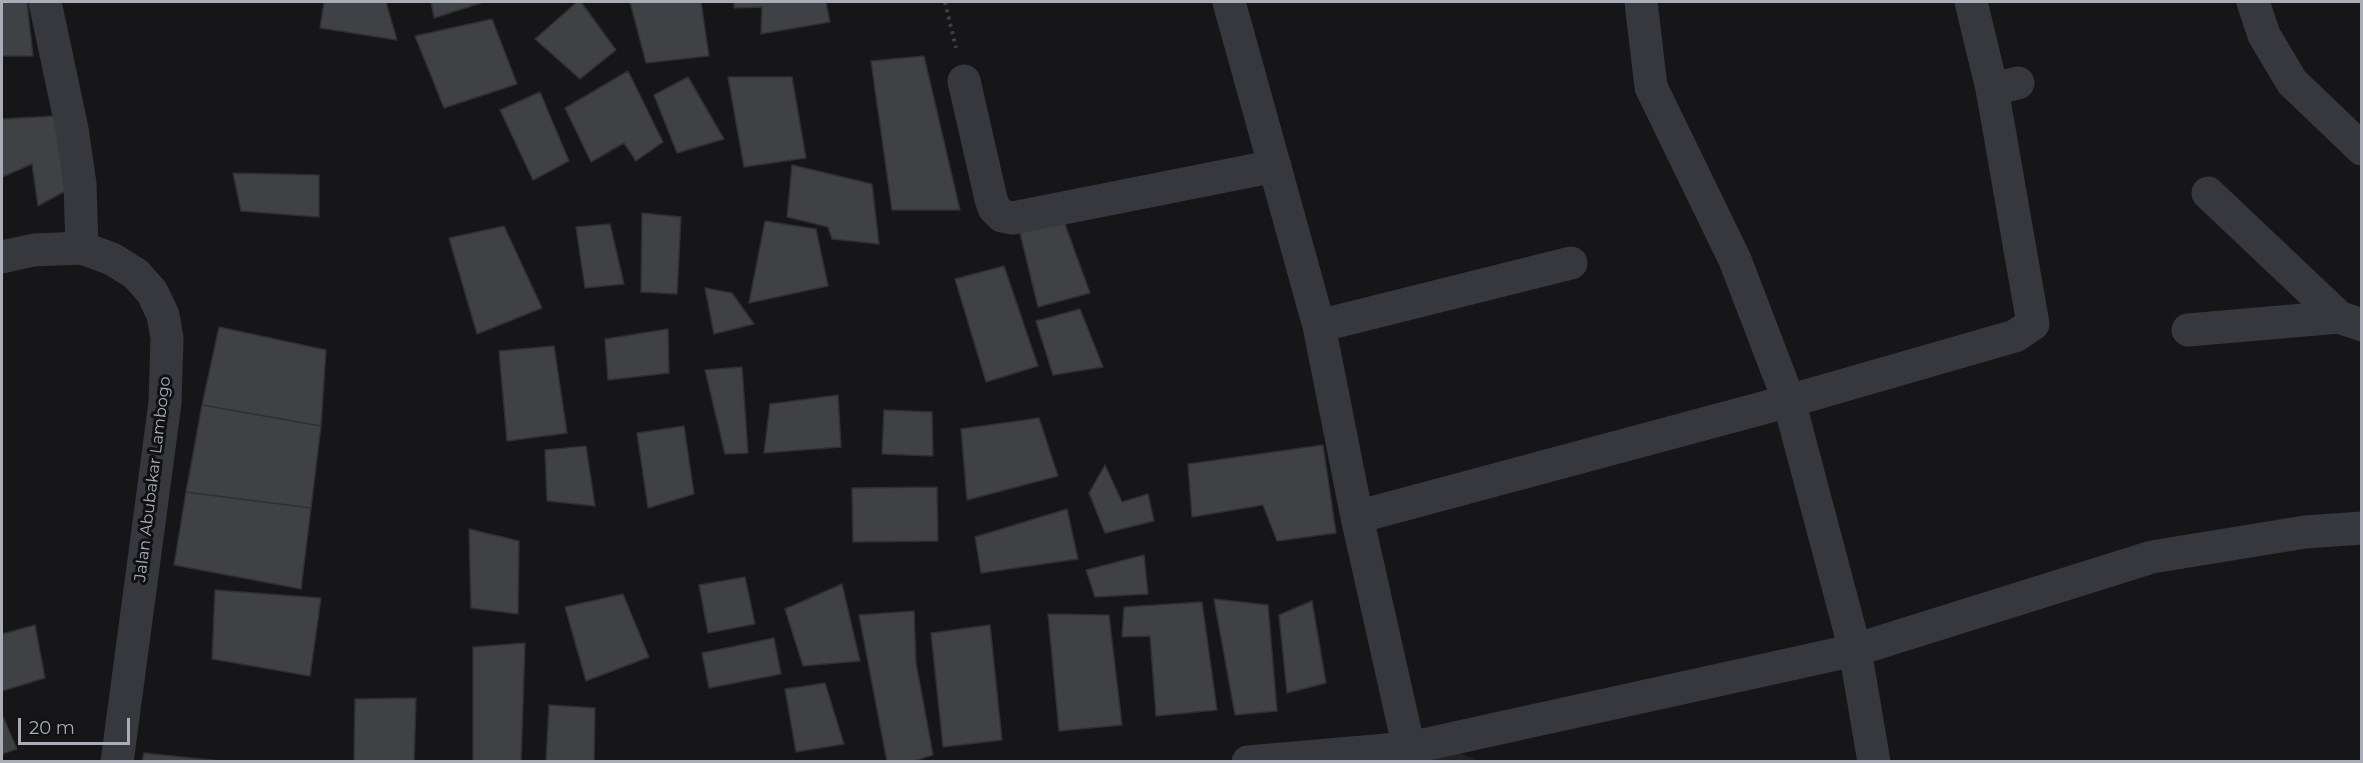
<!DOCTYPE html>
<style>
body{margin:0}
#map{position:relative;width:2363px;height:763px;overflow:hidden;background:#161618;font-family:Montserrat,sans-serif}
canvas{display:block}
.frame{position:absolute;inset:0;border:3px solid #a8adb8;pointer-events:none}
.scale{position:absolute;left:18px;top:718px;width:112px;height:27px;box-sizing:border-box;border:3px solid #a8adb8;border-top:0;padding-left:8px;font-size:18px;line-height:21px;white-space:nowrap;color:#a8adb8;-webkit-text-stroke:4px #111113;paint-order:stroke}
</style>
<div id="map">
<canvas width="2363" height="763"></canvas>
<div class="frame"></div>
<div class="scale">20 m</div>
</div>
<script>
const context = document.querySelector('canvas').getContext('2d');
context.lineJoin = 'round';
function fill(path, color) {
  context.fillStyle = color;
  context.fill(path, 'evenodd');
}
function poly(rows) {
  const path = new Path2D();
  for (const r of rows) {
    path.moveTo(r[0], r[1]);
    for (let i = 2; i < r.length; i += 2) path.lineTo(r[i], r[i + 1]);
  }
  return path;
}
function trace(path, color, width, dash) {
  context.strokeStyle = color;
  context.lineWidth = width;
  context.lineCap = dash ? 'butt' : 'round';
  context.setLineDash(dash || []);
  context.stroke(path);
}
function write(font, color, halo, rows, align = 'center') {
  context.font = font + ' Montserrat,sans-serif';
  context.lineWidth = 6;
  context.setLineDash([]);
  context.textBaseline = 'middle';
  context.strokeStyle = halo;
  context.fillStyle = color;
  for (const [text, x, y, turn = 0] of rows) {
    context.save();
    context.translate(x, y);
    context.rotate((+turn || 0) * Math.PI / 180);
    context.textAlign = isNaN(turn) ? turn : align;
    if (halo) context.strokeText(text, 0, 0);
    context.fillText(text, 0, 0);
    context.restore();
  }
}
const built = poly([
 [1399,726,1478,761,1406,761]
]);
const building = poly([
 [2,2,27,2,33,56,2,56,2,2],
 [324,2,386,2,397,40,320,28,324,2],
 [431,2,484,2,434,18,431,2],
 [577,2,581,2,616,50,580,79,535,39,577,2],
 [630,2,701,2,709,56,646,63,630,2],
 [734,2,826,2,830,22,761,34,762,7,734,8,734,2],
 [492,19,517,84,444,108,415,36,492,19],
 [924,56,960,210,892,210,871,61,924,56],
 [628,71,663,142,636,161,624,143,591,162,565,108,628,71],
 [688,77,724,139,677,153,654,95,688,77],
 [728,77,792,77,806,158,744,167,728,77],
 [540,92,569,161,533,180,500,110,540,92],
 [54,116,76,185,38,206,32,164,2,177,2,119,54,116],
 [792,165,872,184,879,244,832,239,828,227,787,217,792,165],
 [233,173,319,175,319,217,241,211,233,173],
 [642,213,681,217,677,294,641,292,642,213],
 [1062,216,1090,293,1038,307,1019,229,1062,216],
 [765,221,816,229,828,286,749,303,765,221],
 [610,224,624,284,585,288,576,227,610,224],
 [504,226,542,308,477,334,449,238,504,226],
 [1004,266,1038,366,986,382,955,279,1004,266],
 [705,288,732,293,754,324,714,334,705,288],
 [1080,309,1103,367,1053,375,1036,321,1080,309],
 [219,327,326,350,321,426,202,405,219,327],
 [668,329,669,373,608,380,605,339,668,329],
 [554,346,567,433,507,441,499,351,554,346],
 [742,367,748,453,725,454,705,370,742,367],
 [838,395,841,447,764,453,770,404,838,395],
 [202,405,321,426,311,508,186,492,202,405],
 [884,410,932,412,933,456,882,454,884,410],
 [1039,418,1058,476,967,500,961,429,1039,418],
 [684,426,694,494,648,508,637,433,684,426],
 [1323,445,1336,533,1277,541,1263,505,1192,517,1188,464,1323,445],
 [586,446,595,506,547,501,545,450,586,446],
 [1105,465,1122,502,1148,494,1154,521,1105,533,1089,493,1105,465],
 [937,487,938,541,853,542,852,488,937,487],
 [186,492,311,508,301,589,174,565,186,492],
 [1067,509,1078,559,981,573,975,537,1067,509],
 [469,529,519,541,518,614,471,608,469,529],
 [1144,555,1148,594,1095,597,1086,570,1144,555],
 [745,577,755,624,708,633,699,585,745,577],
 [842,584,860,661,803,666,785,609,842,584],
 [215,590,321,598,310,676,212,659,215,590],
 [623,594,649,657,586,681,565,607,623,594],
 [1214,599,1268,605,1277,711,1235,715,1214,599],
 [1312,601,1326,683,1287,693,1279,615,1312,601],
 [1202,602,1217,710,1156,716,1150,636,1122,637,1124,607,1202,602],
 [914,611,916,663,933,755,911,762,887,762,859,615,914,611],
 [1048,614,1109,615,1122,725,1059,731,1048,614],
 [35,625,45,678,2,691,2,634,35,625],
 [990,625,1002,740,943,747,931,633,990,625],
 [774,638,781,674,709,688,702,653,774,638],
 [525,643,521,762,473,761,473,647,525,643],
 [825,683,844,744,796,752,785,689,825,683],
 [416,698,414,762,354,762,355,699,416,698],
 [549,705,595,708,594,762,546,762,549,705],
 [2,714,17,749,2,754,2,714],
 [144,753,230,762,142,762,144,753]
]);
const path = poly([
 [945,2,956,48]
]);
const street = poly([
 [45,2,72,129,80,184,82,248],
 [1229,2,1319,326,1357,517,1412,762],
 [1641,2,1651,87,1735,260,1789,401,1855,650,1874,762],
 [1971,2,1992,89],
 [2253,2,2264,35,2292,82,2362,149],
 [964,81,991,199,994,208,1002,216,1013,218,1275,166],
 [2208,193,2339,317,2362,325],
 [2,257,34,250,82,248,112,259,136,274,152,292,163,315,167,338,165,403,117,762],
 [1319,326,1571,263],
 [2188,330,2339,317],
 [1357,517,1789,401,2015,336,2033,324,1992,89,2018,83],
 [1248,762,1409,748,1855,650,2152,557,2305,532,2362,528]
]);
const streetNames = [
 ["Jalan Abubakar Lambogo",153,479,-83]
];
fill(built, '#222225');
fill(building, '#404145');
trace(building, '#303034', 1.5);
trace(path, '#3d3f44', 4, [3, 4.5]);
trace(street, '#37383d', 33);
write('16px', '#a8adb8', '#111113', streetNames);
</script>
